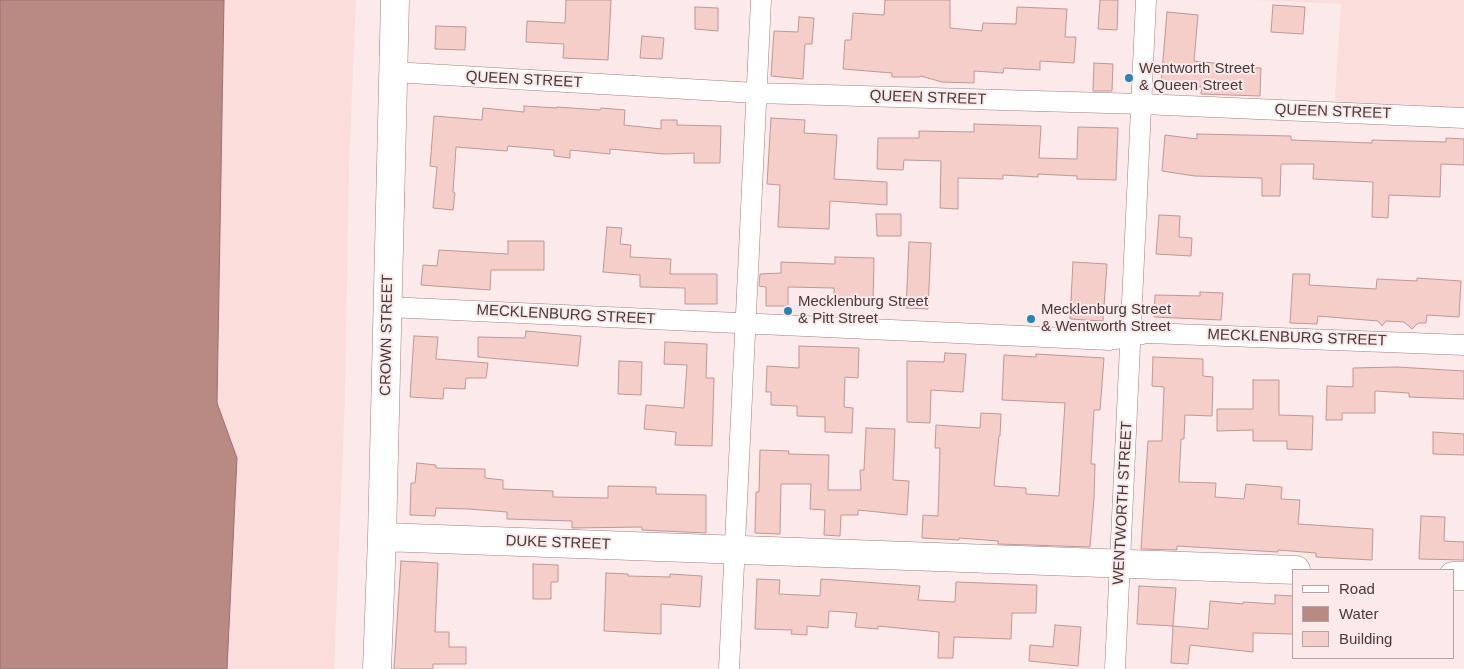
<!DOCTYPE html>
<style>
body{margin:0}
#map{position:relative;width:1464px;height:669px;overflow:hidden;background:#fbeae9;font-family:Arial,sans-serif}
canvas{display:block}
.legend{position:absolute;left:1292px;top:569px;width:162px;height:90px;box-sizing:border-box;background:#fbeae9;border:1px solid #b3a3a2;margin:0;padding:6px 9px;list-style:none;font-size:15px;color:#483937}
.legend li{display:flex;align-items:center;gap:10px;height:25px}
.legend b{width:25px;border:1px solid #b3a3a2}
</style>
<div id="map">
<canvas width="1464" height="669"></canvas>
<ul class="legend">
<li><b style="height:6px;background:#fff"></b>Road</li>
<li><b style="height:14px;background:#b98984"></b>Water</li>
<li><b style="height:14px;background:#f5cdc9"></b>Building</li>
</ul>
</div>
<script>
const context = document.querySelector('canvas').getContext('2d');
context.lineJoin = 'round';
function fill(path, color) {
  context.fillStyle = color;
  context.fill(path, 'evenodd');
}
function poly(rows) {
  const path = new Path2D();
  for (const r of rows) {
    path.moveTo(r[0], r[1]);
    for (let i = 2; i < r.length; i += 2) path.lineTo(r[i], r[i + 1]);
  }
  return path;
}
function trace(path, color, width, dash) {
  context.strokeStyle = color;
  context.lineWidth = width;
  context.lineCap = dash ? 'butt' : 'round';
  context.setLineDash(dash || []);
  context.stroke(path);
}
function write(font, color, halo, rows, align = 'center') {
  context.font = font + ' Arial,sans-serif';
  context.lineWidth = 4;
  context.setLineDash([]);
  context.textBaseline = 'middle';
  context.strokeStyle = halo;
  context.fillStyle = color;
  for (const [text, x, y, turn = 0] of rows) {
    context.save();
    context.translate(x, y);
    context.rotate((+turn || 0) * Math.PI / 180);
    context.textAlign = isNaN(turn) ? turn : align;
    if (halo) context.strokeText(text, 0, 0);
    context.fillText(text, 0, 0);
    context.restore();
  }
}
const built = poly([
 [224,0,356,0,349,164,345,396,334,669,227,669,237,458,217,404],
 [1253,0,1464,0,1464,118,1334,112,1341,4]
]);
const water = poly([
 [0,0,224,0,217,403,237,458,227,669,0,669,0,0]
]);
const building = poly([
 [566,0,611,0,608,60,563,58,564,44,526,42,527,21,565,23,566,0],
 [885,0,950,0,950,28,982,31,983,23,1016,24,1017,7,1067,9,1065,37,1076,37,1074,63,1040,61,1040,70,1004,68,1003,73,974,71,974,83,942,82,921,76,919,77,892,77,892,73,843,69,845,40,851,40,853,13,884,15,885,0],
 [1100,0,1118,0,1117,30,1098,29,1100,0],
 [1273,5,1305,7,1303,34,1271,32,1273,5],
 [695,7,718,8,718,31,695,29,695,7],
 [1167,12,1198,15,1194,61,1224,64,1224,67,1261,68,1260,96,1201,94,1202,87,1161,84,1167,12],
 [799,17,814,18,812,44,805,44,803,79,771,76,774,31,798,32,799,17],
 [436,26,466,27,465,50,435,49,436,26],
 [642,36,664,38,662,59,640,58,642,36],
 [1094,63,1113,64,1112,91,1093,91,1094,63],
 [524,106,557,108,557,107,600,110,601,108,625,110,624,125,661,129,661,120,677,120,677,125,721,126,720,163,694,163,694,153,664,154,610,149,610,154,570,150,570,158,554,156,554,150,508,146,507,151,456,147,453,192,455,193,453,210,433,208,437,167,430,166,434,116,482,120,483,108,524,112,524,106],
 [771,118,805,120,804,133,837,135,834,179,887,182,887,205,830,201,829,229,778,227,780,185,767,184,771,118],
 [974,124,1041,126,1039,158,1077,159,1078,127,1118,128,1116,180,1077,179,1077,176,1038,174,1038,177,1003,175,1003,179,958,178,958,209,940,208,941,161,904,160,903,170,877,169,878,138,919,138,919,131,974,132,974,124],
 [1197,134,1291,136,1291,140,1372,143,1372,140,1446,142,1446,138,1464,139,1464,165,1441,164,1440,197,1389,195,1388,218,1372,217,1373,182,1313,179,1314,164,1281,164,1280,196,1262,196,1262,178,1195,176,1162,171,1165,135,1197,139,1197,134],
 [876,214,901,214,901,236,877,236,876,214],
 [1159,215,1180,216,1179,237,1192,238,1191,256,1156,254,1159,215],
 [607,227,622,228,620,244,631,245,630,257,671,259,670,274,717,274,717,304,685,304,685,288,640,287,640,275,603,272,607,227],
 [508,241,544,241,544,270,491,270,490,290,421,285,423,265,437,266,439,250,508,254,508,241],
 [909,242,931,243,928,309,906,308,909,242],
 [835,257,874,258,873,306,834,305,834,288,788,287,788,306,766,306,766,287,759,286,760,274,781,273,781,262,835,264,835,257],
 [1073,262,1107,264,1103,321,1070,319,1073,262],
 [1293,274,1310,274,1309,285,1376,289,1377,279,1417,281,1417,278,1461,281,1459,317,1427,315,1426,323,1418,323,1412,329,1404,322,1386,321,1382,326,1378,321,1318,316,1317,324,1290,323,1293,274],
 [1200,292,1223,293,1221,320,1154,317,1155,295,1200,296,1200,292],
 [526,331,581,336,578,366,478,357,478,337,525,338,526,331],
 [414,336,438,337,436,359,488,363,486,378,466,378,465,389,444,388,443,399,410,397,414,336],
 [665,342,707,344,706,378,714,378,712,446,675,445,676,432,644,429,646,405,684,408,687,365,664,364,665,342],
 [799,346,859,348,858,378,845,377,844,407,853,408,852,433,825,432,825,417,797,416,797,406,771,405,771,392,766,392,767,366,799,368,799,346],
 [945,353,966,354,963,392,931,390,930,423,907,422,907,361,944,362,945,353],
 [1036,354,1104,358,1100,410,1094,410,1091,464,1095,464,1094,498,1090,547,998,544,998,541,959,538,959,540,922,538,923,515,938,516,940,448,935,448,936,425,980,428,981,413,1001,414,1000,436,999,436,994,486,1026,488,1026,494,1059,496,1065,403,1002,400,1004,355,1036,357,1036,354],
 [1153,357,1203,359,1203,376,1213,377,1212,416,1185,415,1184,439,1181,439,1179,482,1216,483,1215,497,1244,499,1246,484,1282,487,1281,499,1300,500,1298,524,1373,529,1372,560,1316,557,1316,553,1278,550,1278,552,1177,546,1177,550,1141,549,1148,441,1162,441,1164,387,1152,386,1153,357],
 [619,361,642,362,641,395,618,394,619,361],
 [1397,367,1464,371,1464,399,1409,397,1409,393,1375,391,1375,413,1342,413,1342,420,1326,420,1327,386,1353,387,1353,368,1397,367],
 [1253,380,1279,380,1279,415,1313,416,1312,450,1287,449,1287,441,1253,441,1253,430,1217,431,1217,409,1253,409,1253,380],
 [866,428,895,429,893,480,909,481,907,515,858,510,858,515,841,515,840,536,824,535,825,510,810,509,811,484,781,484,780,534,755,533,756,492,759,492,760,450,789,451,788,454,829,455,828,490,861,490,860,470,864,470,866,428],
 [1433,432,1464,434,1464,455,1433,454,1433,432],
 [417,463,436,465,436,468,485,469,485,478,503,480,503,489,553,491,553,497,608,498,608,486,656,487,656,494,706,495,706,533,642,530,642,527,572,528,572,521,507,519,507,512,468,509,436,508,435,516,410,515,411,483,415,483,417,463],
 [1421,516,1445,517,1444,541,1464,542,1464,560,1419,559,1421,516],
 [401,561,438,563,435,632,449,632,449,647,466,647,466,664,433,664,433,669,394,669,401,561],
 [533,564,558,565,558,582,551,582,551,599,533,599,533,564],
 [606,573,628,574,628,576,670,577,670,574,702,576,700,607,661,604,661,634,604,631,606,573],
 [757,579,780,580,779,594,820,596,821,579,920,586,918,600,955,602,956,582,1037,585,1036,613,1012,613,1011,639,954,637,953,658,938,658,939,632,878,626,878,629,855,627,857,613,829,611,828,628,807,626,807,635,791,634,792,630,755,629,757,579],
 [1139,586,1176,588,1173,626,1137,624,1139,586],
 [1275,595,1293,596,1293,634,1253,633,1253,652,1190,645,1188,664,1171,663,1173,626,1208,629,1210,601,1243,604,1243,602,1275,604,1275,595],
 [1055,625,1081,627,1078,666,1029,661,1030,645,1053,647,1055,625]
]);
const street = poly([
 [393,72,756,93,1142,104,1464,118],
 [388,307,1110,340,1148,333,1464,345],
 [729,669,761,0],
 [1115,669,1146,0]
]);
const secondary = poly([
 [382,537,1296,570],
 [1453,576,1464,576],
 [377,669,382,537,395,0]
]);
const markers = [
 [1129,78,5,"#2884b1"],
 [788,311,5,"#2884b1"],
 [1031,319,5,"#2884b1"]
];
const poiNames = [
 ["Wentworth Street",1139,69],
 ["& Queen Street",1139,86],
 ["Mecklenburg Street",798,302],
 ["& Pitt Street",798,319],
 ["Mecklenburg Street",1041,310],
 ["& Wentworth Street",1041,327]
];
const streetNames = [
 ["QUEEN STREET",524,80,3],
 ["QUEEN STREET",928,98,2],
 ["QUEEN STREET",1333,112,2],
 ["MECKLENBURG STREET",566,315,3],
 ["CROWN STREET",387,335,-89],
 ["MECKLENBURG STREET",1297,338,2],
 ["WENTWORTH STREET",1123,503,-87],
 ["DUKE STREET",558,543,2]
];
fill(built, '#fbdedb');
fill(water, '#b98984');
trace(water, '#97716d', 1);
fill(building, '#f5cdc9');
trace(building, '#bd9895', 1);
trace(street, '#a37f7b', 21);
trace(secondary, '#a37f7b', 29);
trace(street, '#fff', 20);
trace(secondary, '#fff', 28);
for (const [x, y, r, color] of markers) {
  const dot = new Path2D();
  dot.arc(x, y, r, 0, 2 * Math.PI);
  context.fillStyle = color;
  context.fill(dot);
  trace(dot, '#fbeae9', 2);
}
write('15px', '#483937', '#fbeae9', poiNames, 'left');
write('15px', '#483937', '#fbeae9', streetNames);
</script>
